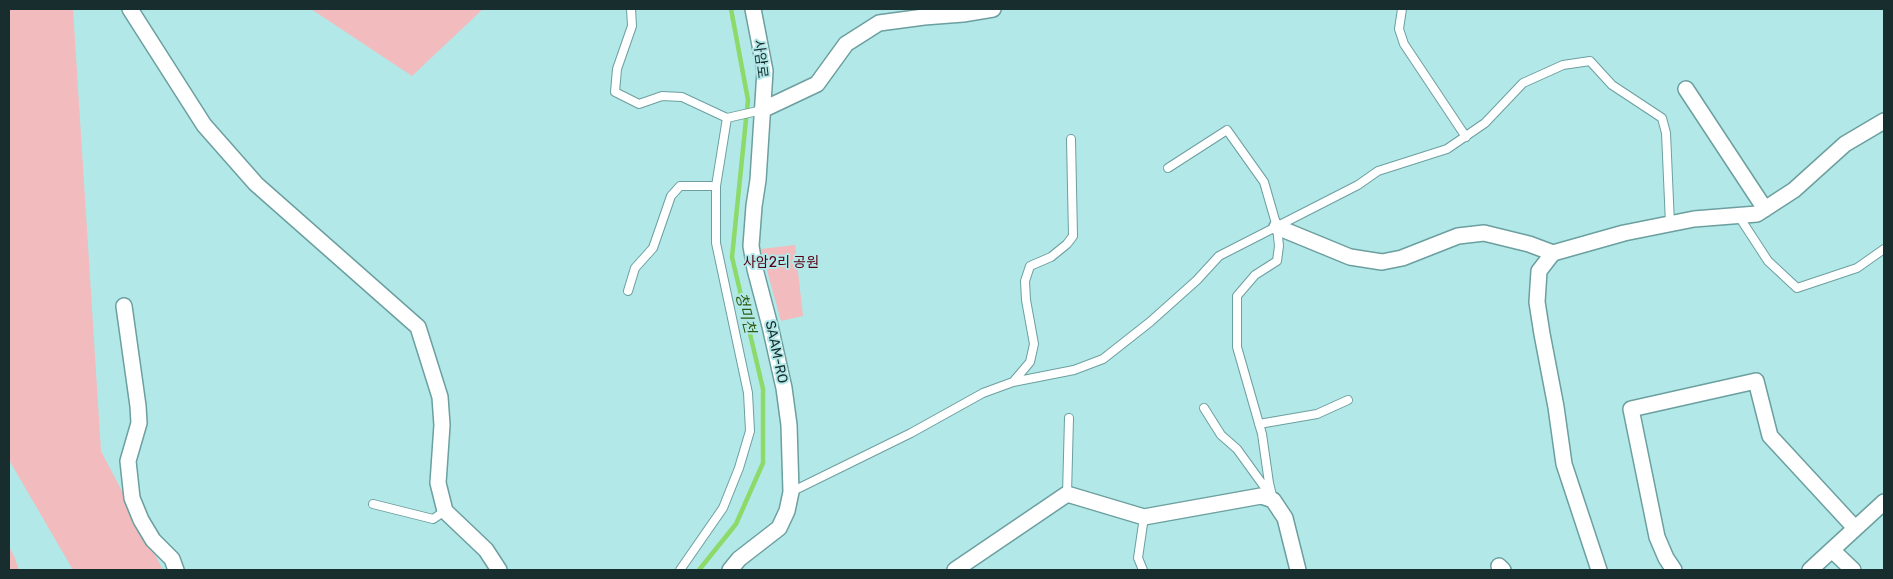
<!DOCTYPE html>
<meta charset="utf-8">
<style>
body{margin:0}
#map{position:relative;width:1893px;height:579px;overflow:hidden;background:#b3e8e8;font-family:Rubik,sans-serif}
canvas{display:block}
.frame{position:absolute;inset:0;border:10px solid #182d2d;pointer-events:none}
</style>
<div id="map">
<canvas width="1893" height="579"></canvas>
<div class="frame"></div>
</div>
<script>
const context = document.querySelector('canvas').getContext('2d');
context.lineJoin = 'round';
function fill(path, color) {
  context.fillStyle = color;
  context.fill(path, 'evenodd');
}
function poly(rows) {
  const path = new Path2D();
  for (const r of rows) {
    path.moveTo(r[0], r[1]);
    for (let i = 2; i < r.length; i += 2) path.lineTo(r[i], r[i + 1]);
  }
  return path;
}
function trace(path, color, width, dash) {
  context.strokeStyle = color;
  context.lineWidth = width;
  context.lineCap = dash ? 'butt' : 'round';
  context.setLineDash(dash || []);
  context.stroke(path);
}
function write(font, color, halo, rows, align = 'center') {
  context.font = font + ' Rubik,"Noto Sans KR",sans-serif';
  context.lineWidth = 4;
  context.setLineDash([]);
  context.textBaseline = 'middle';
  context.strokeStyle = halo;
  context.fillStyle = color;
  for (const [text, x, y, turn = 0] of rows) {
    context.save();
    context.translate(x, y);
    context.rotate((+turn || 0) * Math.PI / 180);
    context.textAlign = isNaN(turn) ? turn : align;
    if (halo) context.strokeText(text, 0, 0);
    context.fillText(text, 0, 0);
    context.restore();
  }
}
const green = poly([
 [9,9,73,9,101,451,163,570,73,570,9,460],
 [311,9,483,9,412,76],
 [795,245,803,316,781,321,761,249],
 [9,547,14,556,19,570,9,570]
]);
const stream = poly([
 [699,570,736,524,763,463,763,389,732,257,748,100,731,9]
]);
const service = poly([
 [631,9,632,26,617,69,615,92,639,104,662,96,682,97,727,118,762,110],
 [1402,9,1399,29,1404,44,1466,137],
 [1168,168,1227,130,1264,182,1277,227,1279,246,1277,261,1255,275,1237,296,1237,347,1262,434,1269,483,1273,500],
 [1738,215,1768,261,1797,288,1857,268,1884,249],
 [628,291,635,268,653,248,671,196,680,186,716,186],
 [1013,382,1030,362,1034,344,1026,300,1025,281,1030,266,1051,257,1067,244,1073,236,1071,139],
 [1204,408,1221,435,1237,449,1271,496],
 [1259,424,1317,414,1348,400],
 [791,492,911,433,983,393,1013,382,1074,370,1103,359,1150,322,1197,280,1219,256,1358,185,1378,171,1447,149,1485,123,1523,83,1563,65,1590,61,1612,85,1662,118,1666,133,1670,224],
 [1067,494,1069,418],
 [373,504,433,519,445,511],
 [680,570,723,508,739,468,750,431,748,393,716,243,716,186,727,118],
 [1143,570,1138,558,1144,517]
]);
const minor = poly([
 [130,9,204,125,256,184,418,327,440,397,442,425,438,483,445,511,486,550,499,570],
 [1686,89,1765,209],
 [762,110,817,84,846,44,879,23,924,17,963,14,993,9],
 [1277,227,1350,257,1382,262,1402,258,1458,236,1484,233,1529,244,1553,253],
 [124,306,138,406,139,423,128,461,132,498,141,520,153,540,172,559,176,570],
 [1832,550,1853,570],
 [1499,566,1503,570],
 [730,570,739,559,779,528,787,511,791,492,789,425,784,388,770,326,755,269,751,246,754,206,758,180,765,71,753,9],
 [955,570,1067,494,1144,517,1261,496,1273,500,1285,518,1298,570],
 [1599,570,1564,464,1556,407,1542,334,1537,302,1539,271,1553,253,1624,233,1694,219,1757,214,1794,190,1845,144,1884,121],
 [1674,570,1666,558,1657,537,1631,409,1756,381,1770,436,1855,528],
 [1810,570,1884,502]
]);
const streetNames = [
 ["사암로",760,59,83],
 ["SAAM-RO",776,352,78]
];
const parkNames = [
 ["사암2리 공원",781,263]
];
const waterNames = [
 ["청미천",745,313,76]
];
fill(green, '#f2bbbd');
trace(stream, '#8cda69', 4.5);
trace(service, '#6c9f9f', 10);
trace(minor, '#6c9f9f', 18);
trace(service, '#fff', 8);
trace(minor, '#fff', 15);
write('14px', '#182d2d', '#b3e8e8', streetNames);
write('14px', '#570014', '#b3e8e8', parkNames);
write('italic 15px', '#2c5c0f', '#b3e8e8', waterNames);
</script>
